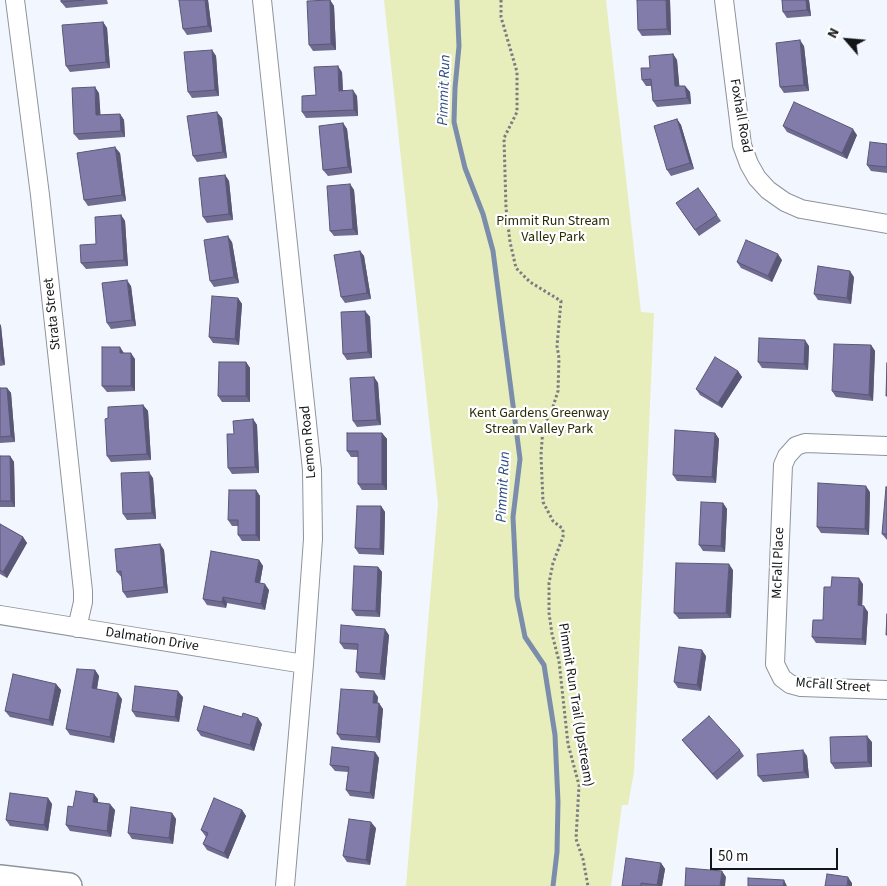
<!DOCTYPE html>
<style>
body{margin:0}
#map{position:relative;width:887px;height:886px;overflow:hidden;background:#f2f7ff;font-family:"Source Sans 3",sans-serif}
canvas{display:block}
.north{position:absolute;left:822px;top:15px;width:50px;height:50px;-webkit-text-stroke:4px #fff;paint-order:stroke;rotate:297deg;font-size:14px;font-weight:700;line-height:20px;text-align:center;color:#131517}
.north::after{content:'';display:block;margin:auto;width:18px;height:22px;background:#131517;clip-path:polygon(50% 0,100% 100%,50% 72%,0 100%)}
.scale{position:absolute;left:710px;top:848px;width:128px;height:22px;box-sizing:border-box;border:2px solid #131517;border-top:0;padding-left:6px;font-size:15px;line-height:18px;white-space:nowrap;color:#131517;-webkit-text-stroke:4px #fff;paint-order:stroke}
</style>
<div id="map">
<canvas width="887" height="886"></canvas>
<div class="north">N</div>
<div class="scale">50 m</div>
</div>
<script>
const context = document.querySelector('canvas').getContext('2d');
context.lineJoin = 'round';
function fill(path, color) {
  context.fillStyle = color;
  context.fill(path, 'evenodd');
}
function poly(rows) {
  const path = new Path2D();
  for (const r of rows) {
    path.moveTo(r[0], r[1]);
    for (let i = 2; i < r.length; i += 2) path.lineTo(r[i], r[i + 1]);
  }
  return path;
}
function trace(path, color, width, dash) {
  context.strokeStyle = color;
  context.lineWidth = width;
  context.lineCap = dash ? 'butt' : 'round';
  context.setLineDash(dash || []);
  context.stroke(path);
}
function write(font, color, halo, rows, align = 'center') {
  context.font = font + ' "Source Sans 3",sans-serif';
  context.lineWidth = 4.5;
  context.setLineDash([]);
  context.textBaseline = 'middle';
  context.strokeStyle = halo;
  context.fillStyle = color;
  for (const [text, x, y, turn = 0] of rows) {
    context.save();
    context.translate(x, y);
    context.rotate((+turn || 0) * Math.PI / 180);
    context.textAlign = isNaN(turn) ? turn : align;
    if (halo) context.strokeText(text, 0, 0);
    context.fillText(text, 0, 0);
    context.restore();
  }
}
const green = poly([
 [384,0,606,0,641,312,654,313,634,772,628,805,622,805,611,886,406,886,438,504]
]);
const stream = poly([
 [457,0,459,46,455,88,454,122,465,168,483,214,493,251,520,459,513,517,517,597,525,637,544,665,555,735,558,802,557,852,553,886]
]);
const path = poly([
 [501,0,501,17,517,72,517,112,504,138,506,208,510,242,516,268,530,282,561,301,557,346,559,358,558,391,552,410,543,427,541,455,543,502,553,521,563,529,563,537,553,563,549,583,549,613,552,634,559,661,568,744,579,785,576,839,583,859,588,886]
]);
const street = poly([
 [15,0,40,195,83,591,83,602,77,628],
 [262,0,312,470,313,539,304,664,285,886],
 [724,0,742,145,749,164,757,178,768,190,785,202,801,209,887,224],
 [887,446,805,443,796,446,787,456,783,465,775,664,782,678,790,684,801,687,887,690],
 [0,615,304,664]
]);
const secondary = poly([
 [0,878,69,886]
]);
const wall = poly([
 [61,0,107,0,108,4,66,8,61,2],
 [208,0,212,32,187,35,183,29],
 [330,0,334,6,336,50,313,51,309,45],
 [670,0,671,35,642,36,638,30],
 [782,0,809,0,811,16,787,18,783,12],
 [103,22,107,28,110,68,70,72,66,66],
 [804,46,809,91,784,93,780,87],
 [212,50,216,56,219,96,192,98,188,92],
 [673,54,677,60,679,86,685,86,690,92,691,104,657,107,653,101,651,86,646,86,642,80,650,68],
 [342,72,343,90,357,96,358,116,306,118,302,112,316,95],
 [99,93,100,115,120,114,124,120,125,137,79,140,74,134],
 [222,118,227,158,197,162,193,156],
 [677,119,681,125,694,169,671,176,667,170],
 [343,123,347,129,352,173,328,176,323,170],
 [783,126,857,135,847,159,787,132],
 [887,144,887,173,871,171,867,165],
 [120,153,126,201,88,206,84,200],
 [225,175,229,181,233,220,207,223,203,217],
 [350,184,354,190,358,235,334,236,330,231],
 [698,188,721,221,699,236,676,203],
 [121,215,125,221,128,266,86,269,81,263,96,244],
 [232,242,239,283,214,287,210,281],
 [360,251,364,256,371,299,345,303,341,297],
 [782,260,772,282,741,268,737,262],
 [854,277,851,304,818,300,814,294],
 [131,286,136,326,111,329,107,323],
 [238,298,242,304,239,345,213,343,209,337],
 [365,311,370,317,372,358,347,360,343,354],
 [0,324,1,326,5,365,0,366],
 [871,345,875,351,873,401,836,397,832,391],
 [809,346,808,370,762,368,758,362],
 [124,353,135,359,135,391,107,392,102,386],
 [246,362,250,368,250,402,222,402,218,396],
 [738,371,742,377,722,408,700,395,696,389],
 [374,377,378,383,381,425,357,427,353,421],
 [0,388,7,388,11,393,15,442,0,443],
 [143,405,148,411,151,460,111,462,107,456],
 [253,419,257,425,259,473,232,474,228,468,234,434],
 [382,433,387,439,387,490,362,490,358,484,358,457,351,457,347,451],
 [715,433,719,439,716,483,677,481,673,475],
 [0,456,10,456,14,462,15,507,0,507],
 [153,478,156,519,127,520,123,514],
 [887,487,887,540,882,534],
 [256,490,260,496,260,541,242,541,238,535,238,526,232,526,228,520],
 [870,492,869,535,821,533,817,527],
 [723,503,727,509,725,552,703,551,699,545],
 [381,506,385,512,384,555,359,554,355,548],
 [0,524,23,537,27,543,7,578,0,574],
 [160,544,164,550,168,593,127,598,123,592,122,578,117,572],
 [259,560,263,566,260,583,269,590,265,610,227,603,226,608,207,605,203,599],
 [378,567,382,572,380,617,356,616,352,610],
 [733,570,731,618,679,619,674,613],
 [863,584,862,605,868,612,866,645,816,643,812,637,823,620,831,587],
 [389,635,385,680,360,678,356,672,358,650,344,649,340,643],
 [706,656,701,691,678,688,674,682],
 [95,670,99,676,97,689,122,699,114,743,70,735,66,729],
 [56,684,61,690,53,726,10,717,5,711],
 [183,697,179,722,136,717,132,711],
 [378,697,377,703,383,709,380,743,341,740,337,734],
 [262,724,254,751,201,736,197,730],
 [682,740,740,750,744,756,717,780,687,746],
 [872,742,872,767,835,769,831,763],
 [375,752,379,758,374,799,350,796,346,790,348,772,335,771,330,765],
 [807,756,809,778,763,782,758,776],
 [48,798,52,804,48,831,10,826,6,820],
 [98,799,98,802,115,810,111,837,70,831,66,825,73,807],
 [242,810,246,816,228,859,207,850,203,844,206,837,201,830],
 [172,813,176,819,173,844,132,839,128,833],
 [376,828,370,865,347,862,343,856],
 [661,863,665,869,662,886,622,886]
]);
const shadedWall = poly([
 [205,0,208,0,212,32,208,26],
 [330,0,334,6,336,50,331,44],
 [666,0,670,0,671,35,667,29],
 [806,0,809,0,811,16,807,10],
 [103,22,107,28,110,68,106,62],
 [800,40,804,46,809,91,804,85],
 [212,50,216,56,219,96,215,90],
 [673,54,677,60,680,92,675,86],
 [338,66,342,72,343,97,339,91],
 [685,86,690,92,691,104,687,98],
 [95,87,99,93,101,121,96,115],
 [353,90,357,96,358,116,354,110],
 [217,112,222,118,227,158,223,152],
 [120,114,124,120,125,137,121,131],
 [677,119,681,125,694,169,690,163],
 [343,123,347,129,352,173,348,167],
 [853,129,857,135,847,159,842,153],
 [115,147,120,153,126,201,122,195],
 [225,175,229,181,233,220,229,214],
 [350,184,354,190,358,235,353,229],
 [121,215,125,221,128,266,124,260],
 [228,236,232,242,239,283,234,277],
 [360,251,364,256,371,299,367,293],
 [778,254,782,260,772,282,768,276],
 [850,271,854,277,851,304,847,298],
 [127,280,131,286,136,326,132,320],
 [238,298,242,304,239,345,235,339],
 [365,311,370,317,372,358,368,352],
 [0,324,1,326,5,365,1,360,0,349],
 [805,340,809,346,808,370,804,364],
 [871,345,875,351,873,401,869,395],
 [120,347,124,353,120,353],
 [131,353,135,359,135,391,131,386],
 [246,362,250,368,250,402,246,396],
 [738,371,742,377,722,408,718,403],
 [374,377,378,383,381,425,377,420],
 [7,388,11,393,15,442,11,436],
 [143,405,148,411,151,460,147,454],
 [253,419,257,425,259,473,255,467],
 [382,433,387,439,387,490,382,484],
 [715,433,719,439,716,483,712,477],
 [10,456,14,462,15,507,11,501],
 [149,472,153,478,156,519,152,513],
 [866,486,870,492,869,535,865,529],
 [256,490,260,496,260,541,256,535],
 [723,503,727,509,725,552,721,546],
 [381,506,385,512,384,555,380,549],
 [23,537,27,543,7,578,3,572],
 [160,544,164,550,168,593,164,587],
 [259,560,263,566,259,588,255,582],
 [729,564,733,570,731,618,726,613],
 [378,567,382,572,380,617,376,611],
 [859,578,863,584,862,611,858,605],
 [265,584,269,590,265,610,261,604],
 [223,597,227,603,226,608,222,602],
 [864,606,868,612,866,645,862,639],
 [385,629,389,635,385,680,380,674],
 [702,650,706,656,701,691,697,685],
 [95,670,99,676,96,694,92,688],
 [56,684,61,690,53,726,49,720],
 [178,691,183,697,179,722,175,717],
 [374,691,378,697,377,708,373,703],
 [118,693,122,699,114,743,110,737],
 [379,703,383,709,380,743,376,737],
 [258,718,262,724,254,751,250,745],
 [867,736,872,742,872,767,868,762],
 [803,750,807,756,809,778,804,772],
 [375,752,379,758,374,799,370,793],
 [94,794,98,799,98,807,93,802],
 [48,798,52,804,48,831,44,825],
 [110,804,115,810,111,837,107,831],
 [242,810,246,816,228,859,224,853],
 [172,813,176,819,173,844,169,838],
 [371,822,376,828,370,865,366,860],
 [661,863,665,869,662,886,658,886,657,885],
 [722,871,726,877,725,886,720,886],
 [848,877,852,883,852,886,847,886],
 [784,880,787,886,783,886]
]);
const building = poly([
 [61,0,84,0,61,2,61,0],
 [179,0,205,0,208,26,183,29,179,0],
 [330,0,331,44,309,45,307,1,330,0],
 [637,0,666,0,667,29,638,30,637,0],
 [782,0,806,0,807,10,783,12,782,0],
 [103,22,106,62,66,66,62,25,103,22],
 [800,40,804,85,780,87,776,43,800,40],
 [212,50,215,90,188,92,184,52,212,50],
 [673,54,675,86,685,86,687,98,653,101,651,79,642,80,641,68,650,68,649,56,673,54],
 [338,66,339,91,353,90,354,110,302,112,302,96,316,95,314,67,338,66],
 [95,87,96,115,120,114,121,131,74,134,72,88,95,87],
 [794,102,853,129,842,153,783,126,794,102],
 [217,112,223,152,193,156,187,116,217,112],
 [677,119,690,163,667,170,654,126,677,119],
 [343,123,348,167,323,170,319,126,343,123],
 [870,142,887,144,887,167,867,165,870,142],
 [115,147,122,195,84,200,77,153,115,147],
 [225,175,229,214,203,217,199,178,225,175],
 [350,184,353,229,330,231,327,186,350,184],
 [698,188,717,215,695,230,676,203,698,188],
 [121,215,124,260,81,263,80,245,96,244,95,217,121,215],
 [228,236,234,277,210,281,204,240,228,236],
 [746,240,778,254,768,276,737,262,746,240],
 [360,251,367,293,341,297,334,255,360,251],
 [818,266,850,271,847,298,814,294,818,266],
 [127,280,132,320,107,323,102,283,127,280],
 [212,296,238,298,235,339,209,337,212,296],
 [365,311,368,352,343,354,341,312,365,311],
 [759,338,805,340,804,364,758,362,759,338],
 [834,344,871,345,869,395,832,391,834,344],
 [102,347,120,347,120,353,131,353,131,386,102,386,102,347],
 [715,357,738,371,718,403,696,389,715,357],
 [219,362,246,362,246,396,218,396,219,362],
 [887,363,887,396,886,396,887,363],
 [374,377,377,420,353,421,350,378,374,377],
 [0,388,7,388,11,436,0,437,0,388],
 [143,405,147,454,107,456,105,419,108,418,108,407,143,405],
 [253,419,255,467,228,468,227,434,234,434,233,421,253,419],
 [675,430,715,433,712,477,673,475,675,430],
 [347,433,382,433,382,484,358,484,358,451,347,451,347,433],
 [0,456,10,456,11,501,0,501,0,456],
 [149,472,152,513,123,514,121,473,149,472],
 [818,483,866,486,865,529,817,527,818,483],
 [886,487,887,487,887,534,882,534,886,487],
 [229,490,256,490,256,535,238,535,238,520,228,520,229,490],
 [701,502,723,503,721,546,699,545,701,502],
 [357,506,381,506,380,549,355,548,357,506],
 [0,524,23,537,3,572,0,570,0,524],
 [160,544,164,587,123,592,121,571,117,572,115,549,160,544],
 [211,551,259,560,255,582,265,584,261,604,223,597,222,602,203,599,211,551],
 [676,563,729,564,726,613,674,613,676,563],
 [354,566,378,567,376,611,352,610,354,566],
 [832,577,859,578,858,605,864,606,862,639,812,637,813,620,823,620,824,587,831,587,832,577],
 [887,614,887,635,886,635,887,614],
 [341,625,385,629,380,674,356,672,358,644,340,643,341,625],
 [679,647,702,650,697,685,674,682,679,647],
 [77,669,95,670,92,688,118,693,110,737,66,729,77,669],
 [13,674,56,684,49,720,5,711,13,674],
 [135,686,178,691,175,717,132,711,135,686],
 [341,689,374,691,373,703,379,703,376,737,337,734,341,689],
 [204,706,242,717,243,713,258,718,250,745,197,730,204,706],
 [709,716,740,750,713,774,682,740,709,716],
 [867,736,868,762,831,763,830,737,867,736],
 [332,747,375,752,370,793,346,790,349,767,330,765,332,747],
 [803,750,804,772,758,776,757,754,803,750],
 [76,791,94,794,93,802,110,804,107,831,66,825,68,806,73,807,76,791],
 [10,793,48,798,44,825,6,820,10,793],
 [214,798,242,810,224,853,203,844,208,833,201,830,214,798],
 [131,807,172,813,169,838,128,833,131,807],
 [349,819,371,822,366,860,343,856,349,819],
 [626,858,661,863,657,885,641,883,641,886,622,886,626,858],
 [686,868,722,871,720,886,685,886,686,868],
 [827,874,848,877,847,886,825,886,827,874],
 [748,878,784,880,783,886,748,886,748,878]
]);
const streetNames = [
 ["Foxhall Road",740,116,80],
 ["Strata Street",53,314,-96],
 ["Lemon Road",309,442,-95],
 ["McFall Place",779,563,-88],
 ["Dalmation Drive",152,640,9],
 ["McFall Street",833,686,4],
 ["Pimmit Run Trail (Upstream)",575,705,81]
];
const parkNames = [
 ["Pimmit Run Stream",553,222],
 ["Valley Park",553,238],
 ["Kent Gardens Greenway",539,414],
 ["Stream Valley Park",539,430]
];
const waterNames = [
 ["Pimmit Run",445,90,-88],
 ["Pimmit Run",504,487,-87]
];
fill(green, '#e7eebb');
trace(stream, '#7b8dab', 5);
trace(street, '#8f939a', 20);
trace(secondary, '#8f939a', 28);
trace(path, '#797c81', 3, [2.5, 2.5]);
trace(street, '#fff', 18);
trace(secondary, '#fff', 25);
fill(wall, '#6f6b91');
fill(shadedWall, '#5a5776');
fill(building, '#817ca9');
trace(building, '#5a5776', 1);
write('14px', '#131517', '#fff', streetNames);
write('14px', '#292d05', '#fff', parkNames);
write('italic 15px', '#2d4c82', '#fff', waterNames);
</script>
